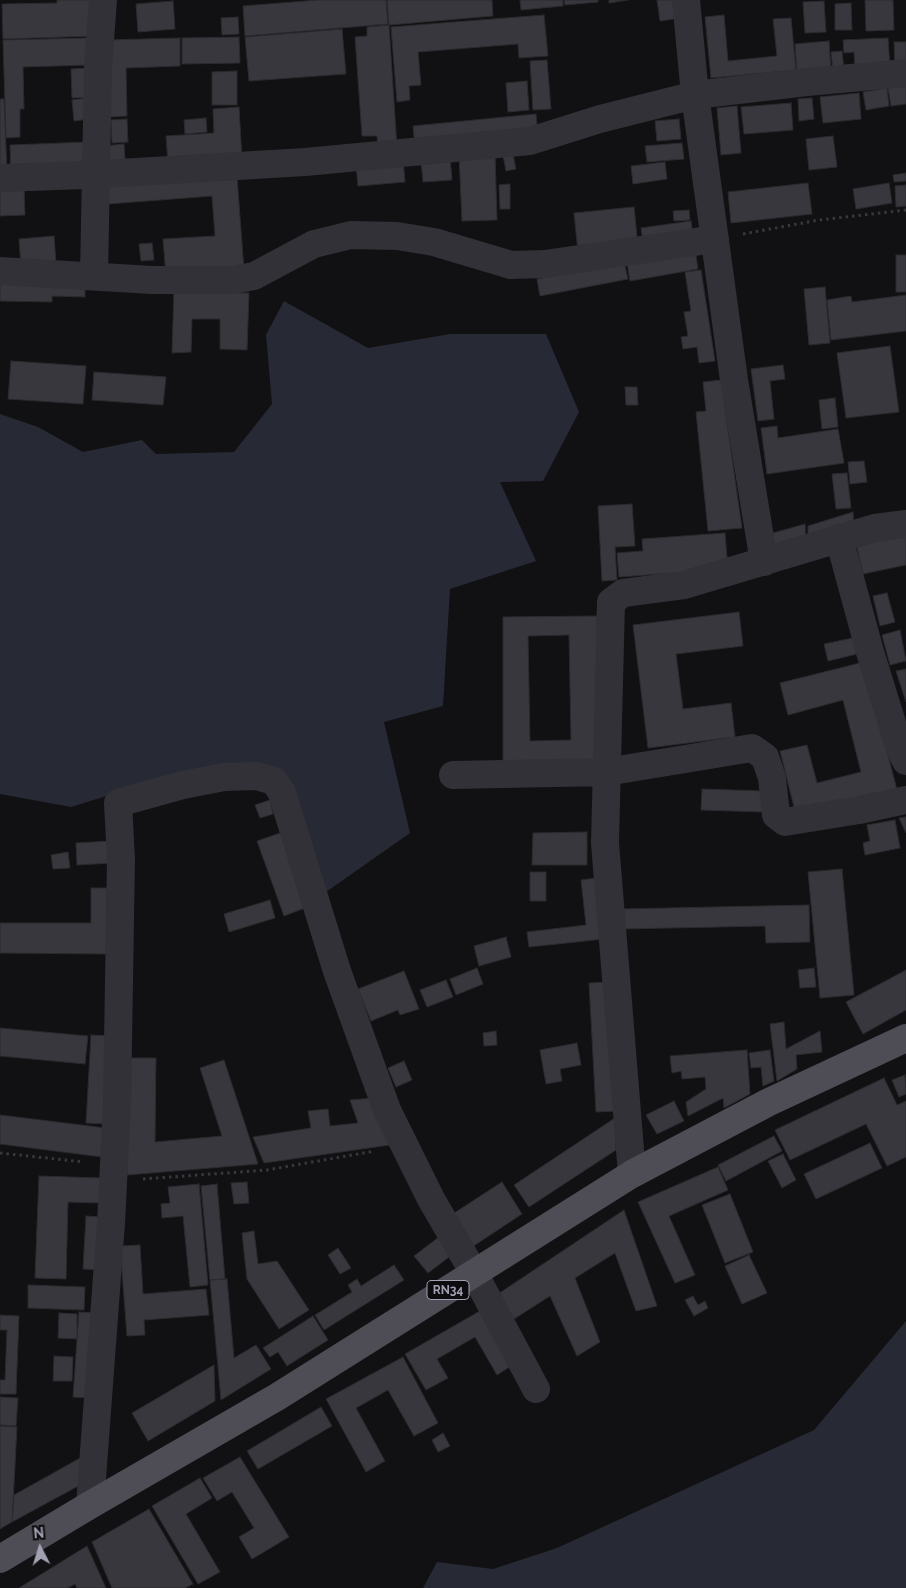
<!DOCTYPE html>
<style>
body{margin:0}
#map{position:relative;width:906px;height:1588px;overflow:hidden;background:#111012;font-family:Raleway,sans-serif}
canvas{display:block}
.north{position:absolute;left:15px;top:1523px;width:50px;height:50px;-webkit-text-stroke:4px #0c0b0d;paint-order:stroke;rotate:355deg;font-size:14px;font-weight:700;line-height:20px;text-align:center;color:#a1a1b3}
.north::after{content:'';display:block;margin:auto;width:18px;height:22px;background:#a1a1b3;clip-path:polygon(50% 0,100% 100%,50% 72%,0 100%)}
</style>
<div id="map">
<canvas width="906" height="1588"></canvas>
<div class="north">N</div>
</div>
<script>
const context = document.querySelector('canvas').getContext('2d');
context.lineJoin = 'round';
function fill(path, color) {
  context.fillStyle = color;
  context.fill(path, 'evenodd');
}
function poly(rows) {
  const path = new Path2D();
  for (const r of rows) {
    path.moveTo(r[0], r[1]);
    for (let i = 2; i < r.length; i += 2) path.lineTo(r[i], r[i + 1]);
  }
  return path;
}
function trace(path, color, width, dash) {
  context.strokeStyle = color;
  context.lineWidth = width;
  context.lineCap = dash ? 'butt' : 'round';
  context.setLineDash(dash || []);
  context.stroke(path);
}
function write(font, color, halo, rows, align = 'center') {
  context.font = font + ' Raleway,sans-serif';
  context.lineWidth = 4.5;
  context.setLineDash([]);
  context.textBaseline = 'middle';
  context.strokeStyle = halo;
  context.fillStyle = color;
  for (const [text, x, y, turn = 0] of rows) {
    context.save();
    context.translate(x, y);
    context.rotate((+turn || 0) * Math.PI / 180);
    context.textAlign = isNaN(turn) ? turn : align;
    if (halo) context.strokeText(text, 0, 0);
    context.fillText(text, 0, 0);
    context.restore();
  }
}
const water = poly([
 [284,301,368,348,450,334,546,334,579,412,543,481,500,482,536,561,450,589,443,706,384,722,410,833,326,892,277,770,129,789,71,807,0,794,0,414,38,427,83,452,142,440,156,454,234,452,272,404,266,335],
 [906,1321,906,1588,423,1588,437,1562,493,1569,557,1548,814,1430]
]);
const building = poly([
 [57,0,94,0,95,36,3,39,2,4,57,3,57,0],
 [318,0,386,0,388,24,245,36,243,6,318,0],
 [387,0,492,0,493,16,389,25,387,0],
 [520,0,563,0,563,6,521,10,520,0],
 [564,0,598,0,598,2,565,5,564,0],
 [609,0,628,0,609,3,609,0],
 [657,0,677,0,680,18,660,21,657,0],
 [865,0,893,0,894,30,866,31,865,0],
 [173,1,175,29,138,32,136,4,173,1],
 [824,1,826,32,805,33,803,2,824,1],
 [851,3,852,30,835,30,835,4,851,3],
 [544,15,548,56,519,58,518,44,418,52,421,85,409,86,410,100,397,102,391,27,544,15],
 [724,15,728,61,777,56,773,19,791,18,796,70,711,78,705,17,724,15],
 [238,17,239,34,222,35,221,18,238,17],
 [389,25,397,148,378,149,377,136,362,136,355,37,367,36,367,27,389,25],
 [342,29,346,74,249,81,245,37,342,29],
 [239,37,240,63,182,64,182,38,239,37],
 [88,38,89,65,23,67,24,109,20,109,20,137,6,138,3,40,88,38],
 [180,38,180,66,126,68,127,116,110,117,108,40,180,38],
 [888,38,890,67,855,68,854,52,844,53,843,40,888,38],
 [829,41,831,71,797,74,795,44,829,41],
 [894,42,906,42,906,65,895,66,894,42],
 [842,51,844,70,833,71,831,52,842,51],
 [547,60,551,109,533,110,530,61,547,60],
 [90,68,91,97,72,98,71,69,90,68],
 [237,71,237,105,212,105,212,72,237,71],
 [527,81,529,110,508,112,506,83,527,81],
 [906,86,906,104,891,106,888,88,906,86],
 [887,88,889,106,866,110,863,92,887,88],
 [859,93,861,119,823,123,820,97,859,93],
 [87,98,89,119,74,121,72,100,87,98],
 [812,98,814,119,799,121,798,99,812,98],
 [0,99,4,99,7,172,0,173,0,99],
 [791,103,793,130,744,134,741,107,791,103],
 [737,106,741,153,721,155,717,108,737,106],
 [239,107,242,159,168,164,166,136,214,133,213,109,239,107],
 [536,114,538,135,415,147,413,126,536,114],
 [206,118,207,132,185,134,184,120,206,118],
 [127,119,128,142,112,143,111,120,127,119],
 [679,119,681,139,657,141,655,121,679,119],
 [833,136,837,167,809,170,806,139,833,136],
 [89,142,90,170,11,173,10,145,89,142],
 [682,143,684,159,647,162,645,146,682,143],
 [124,144,125,160,106,162,104,146,124,144],
 [512,149,516,169,506,171,502,150,512,149],
 [495,153,497,220,462,221,459,155,495,153],
 [450,158,452,180,423,182,421,160,450,158],
 [403,159,405,182,358,186,356,164,403,159],
 [665,162,667,179,633,184,631,166,665,162],
 [906,173,906,181,894,182,893,175,906,173],
 [237,177,244,270,166,275,163,239,215,236,212,196,108,204,107,186,237,177],
 [808,183,812,214,731,223,728,192,808,183],
 [889,183,892,203,856,209,853,189,889,183],
 [510,184,510,209,500,209,499,185,510,184],
 [906,185,906,206,896,207,895,186,906,185],
 [24,186,25,215,0,216,0,187,24,186],
 [634,207,638,246,578,252,574,213,634,207],
 [689,210,690,220,674,221,673,211,689,210],
 [691,221,693,236,643,242,641,228,691,221],
 [54,236,56,263,21,266,19,239,54,236],
 [152,243,154,260,141,261,139,244,152,243],
 [695,249,698,269,630,281,627,262,695,249],
 [896,255,906,255,906,292,896,292,896,255],
 [624,262,628,279,540,296,537,279,624,262],
 [701,270,715,361,699,363,697,347,683,349,681,337,688,336,684,312,691,311,685,272,701,270],
 [0,278,85,280,85,297,52,296,52,302,0,301,0,278],
 [825,287,830,343,809,345,804,289,825,287],
 [174,291,249,293,247,350,220,349,220,319,192,319,191,352,172,353,174,291],
 [906,295,906,331,831,340,827,300,851,296,852,302,906,295],
 [890,346,899,412,846,418,837,353,890,346],
 [11,361,86,366,83,404,8,399,11,361],
 [783,365,785,379,770,381,774,419,758,421,751,369,783,365],
 [94,372,166,377,163,405,92,400,94,372],
 [721,380,742,528,708,531,696,412,706,411,703,382,721,380],
 [625,387,637,387,638,405,626,405,625,387],
 [835,398,838,427,822,429,819,400,835,398],
 [777,426,778,438,838,429,844,463,767,474,761,428,777,426],
 [864,461,867,482,850,484,848,462,864,461],
 [847,473,851,508,836,509,832,474,847,473],
 [632,504,635,546,615,547,617,580,602,581,598,506,632,504],
 [853,512,854,530,808,544,808,526,853,512],
 [805,524,806,544,774,553,773,533,805,524],
 [906,531,906,565,863,574,856,543,906,531],
 [725,533,728,569,619,577,617,553,643,551,642,539,725,533],
 [887,593,895,622,880,626,873,596,887,593],
 [739,612,743,646,676,654,683,709,731,703,735,737,648,748,633,625,739,612],
 [597,616,597,765,503,765,503,617,597,616],
 [569,635,571,740,530,741,528,636,569,635],
 [900,630,906,661,890,665,882,635,900,630],
 [853,638,857,654,828,661,824,644,853,638],
 [864,662,897,790,796,815,780,751,807,745,817,783,861,772,843,700,788,715,780,683,864,662],
 [906,669,906,702,896,671,906,669],
 [702,789,763,791,763,812,701,810,702,789],
 [270,800,273,814,260,818,255,805,270,800],
 [906,817,906,833,899,818,906,817],
 [895,820,900,848,865,855,863,843,870,841,867,825,895,820],
 [283,832,310,906,284,916,257,841,283,832],
 [587,832,587,865,532,865,533,833,587,832],
 [111,841,112,863,77,865,76,843,111,841],
 [68,852,70,868,53,869,51,855,68,852],
 [842,869,854,995,820,998,808,872,842,869],
 [530,872,546,872,546,901,530,901,530,872],
 [597,878,604,939,529,947,527,932,586,925,581,880,597,878],
 [91,888,107,888,106,954,0,953,0,923,91,923,91,888],
 [270,900,275,918,229,932,224,914,270,900],
 [809,905,810,942,766,943,765,926,622,929,621,909,809,905],
 [506,937,511,957,479,966,474,946,506,937],
 [477,968,483,984,456,995,450,979,477,968],
 [814,968,816,987,800,988,798,970,814,968],
 [906,970,906,1010,863,1034,846,1002,906,970],
 [404,971,419,1009,400,1015,398,1010,371,1021,358,989,404,971],
 [446,980,453,997,427,1007,420,990,446,980],
 [610,982,617,1111,596,1112,589,983,610,982],
 [784,1022,786,1049,820,1031,822,1052,796,1055,797,1069,777,1081,770,1024,784,1022],
 [0,1028,88,1036,85,1064,0,1056,0,1028],
 [496,1031,497,1045,484,1046,483,1033,496,1031],
 [91,1035,112,1036,107,1124,86,1123,91,1035],
 [577,1043,581,1065,560,1069,562,1081,546,1084,540,1050,577,1043],
 [747,1050,750,1094,724,1108,723,1098,688,1116,686,1102,706,1089,705,1077,682,1079,681,1071,672,1073,670,1056,747,1050],
 [770,1050,774,1081,763,1086,761,1067,751,1068,749,1053,770,1050],
 [128,1058,156,1058,155,1142,222,1136,200,1068,224,1060,258,1164,127,1175,128,1058],
 [404,1061,412,1080,396,1087,388,1068,404,1061],
 [905,1075,906,1094,899,1097,892,1080,905,1075],
 [884,1078,897,1105,906,1101,906,1157,887,1166,866,1124,790,1160,775,1130,884,1078],
 [374,1098,390,1145,264,1163,253,1137,311,1128,308,1111,328,1109,330,1126,358,1123,350,1100,374,1098],
 [674,1101,684,1121,657,1134,646,1115,674,1101],
 [0,1115,106,1128,102,1157,0,1144,0,1115],
 [615,1118,616,1150,529,1207,514,1185,615,1118],
 [774,1136,782,1151,726,1181,718,1165,774,1136],
 [870,1143,882,1168,816,1199,804,1174,870,1143],
 [783,1154,796,1180,782,1188,768,1161,783,1154],
 [718,1167,728,1190,669,1216,695,1275,675,1283,638,1202,718,1167],
 [39,1176,102,1178,101,1203,68,1202,66,1279,35,1278,39,1176],
 [247,1182,249,1203,234,1204,231,1183,247,1182],
 [502,1182,522,1214,469,1249,448,1217,502,1182],
 [199,1184,208,1285,190,1287,183,1216,162,1218,161,1204,170,1203,168,1187,199,1184],
 [217,1184,225,1279,210,1280,201,1186,217,1184],
 [730,1194,753,1252,725,1263,702,1205,730,1194],
 [624,1210,657,1306,636,1311,615,1253,575,1278,600,1342,577,1356,550,1296,514,1319,498,1294,624,1210],
 [86,1216,101,1217,98,1270,83,1269,86,1216],
 [254,1231,258,1264,277,1261,309,1310,279,1329,247,1279,242,1233,254,1231],
 [439,1237,453,1254,428,1273,414,1256,439,1237],
 [140,1245,143,1294,206,1289,209,1315,144,1320,145,1335,127,1336,120,1246,140,1245],
 [338,1248,351,1268,340,1274,328,1255,338,1248],
 [749,1255,767,1293,742,1304,725,1266,749,1255],
 [394,1265,404,1280,324,1330,315,1315,352,1292,348,1285,357,1279,361,1286,394,1265],
 [227,1279,234,1358,256,1345,271,1369,221,1400,210,1280,227,1279],
 [28,1285,85,1287,84,1310,28,1308,28,1285],
 [693,1296,698,1305,705,1301,708,1308,694,1316,685,1300,693,1296],
 [480,1311,511,1366,497,1375,475,1337,437,1359,448,1378,426,1390,405,1354,480,1311],
 [79,1312,97,1313,90,1398,73,1397,79,1312],
 [59,1313,77,1314,77,1339,58,1338,59,1313],
 [0,1315,19,1316,16,1394,0,1394,0,1380,5,1380,7,1330,0,1330,0,1315],
 [313,1316,328,1340,287,1366,278,1352,270,1357,263,1348,313,1316],
 [54,1356,73,1357,72,1381,53,1381,54,1356],
 [403,1357,438,1423,414,1436,388,1390,356,1408,385,1461,366,1472,326,1399,403,1357],
 [214,1365,215,1401,148,1441,132,1413,214,1365],
 [0,1397,18,1398,16,1426,0,1425,0,1397],
 [321,1407,332,1426,258,1469,247,1451,321,1407],
 [0,1426,17,1427,12,1522,0,1529,0,1426],
 [443,1433,450,1446,438,1452,432,1440,443,1433],
 [82,1457,80,1485,12,1522,14,1495,82,1457],
 [240,1457,289,1537,252,1559,239,1537,254,1528,232,1492,217,1501,203,1478,240,1457],
 [200,1478,212,1498,186,1514,220,1572,198,1584,152,1506,200,1478],
 [149,1509,193,1584,185,1588,112,1588,92,1542,149,1509],
 [87,1546,106,1588,77,1588,75,1584,68,1588,19,1588,87,1546]
]);
const path = poly([
 [743,234,819,220,906,210],
 [0,1153,84,1162],
 [143,1179,267,1170,375,1151]
]);
const minor = poly([
 [686,0,695,95,734,380,764,562],
 [0,178,85,175,305,162,530,141,600,119,695,95,807,82,906,73],
 [0,271,152,280,233,280,254,276,314,244,351,235,397,236,434,242,511,265,545,264,715,239],
 [94,276,98,67,103,0],
 [839,538,870,652,900,749,906,761],
 [453,775,606,772,752,748,765,757,772,778,776,815,785,822,859,810,906,800],
 [632,1174,605,843,611,602,623,593,684,585,875,528,906,524],
 [90,1505,111,1223,117,1103,121,859,118,803,183,785,224,777,257,776,274,781,282,793,337,971,387,1110,431,1199,474,1273,536,1389]
]);
const major = poly([
 [0,1559,90,1505,277,1397,632,1174,769,1102,906,1038]
]);
const shields = [
 [448,1290,42]
];
const shieldNames = [
 ["RN34",448,1290]
];
fill(water, '#272a35');
fill(building, '#38373d');
trace(building, '#2b2a2e', 1);
trace(path, '#38373e', 3, [2.5, 4]);
trace(minor, '#323137', 28);
trace(major, '#4e4d56', 28);
for (const [x, y, w] of shields) {
  const box = new Path2D();
  box.roundRect(x - w / 2, y - 9.5, w, 19, 4);
  context.fillStyle = '#0c0b0d';
  context.fill(box);
  trace(box, '#a1a1b3', 1);
}
write('bold 12px', '#a1a1b3', null, shieldNames);
</script>
